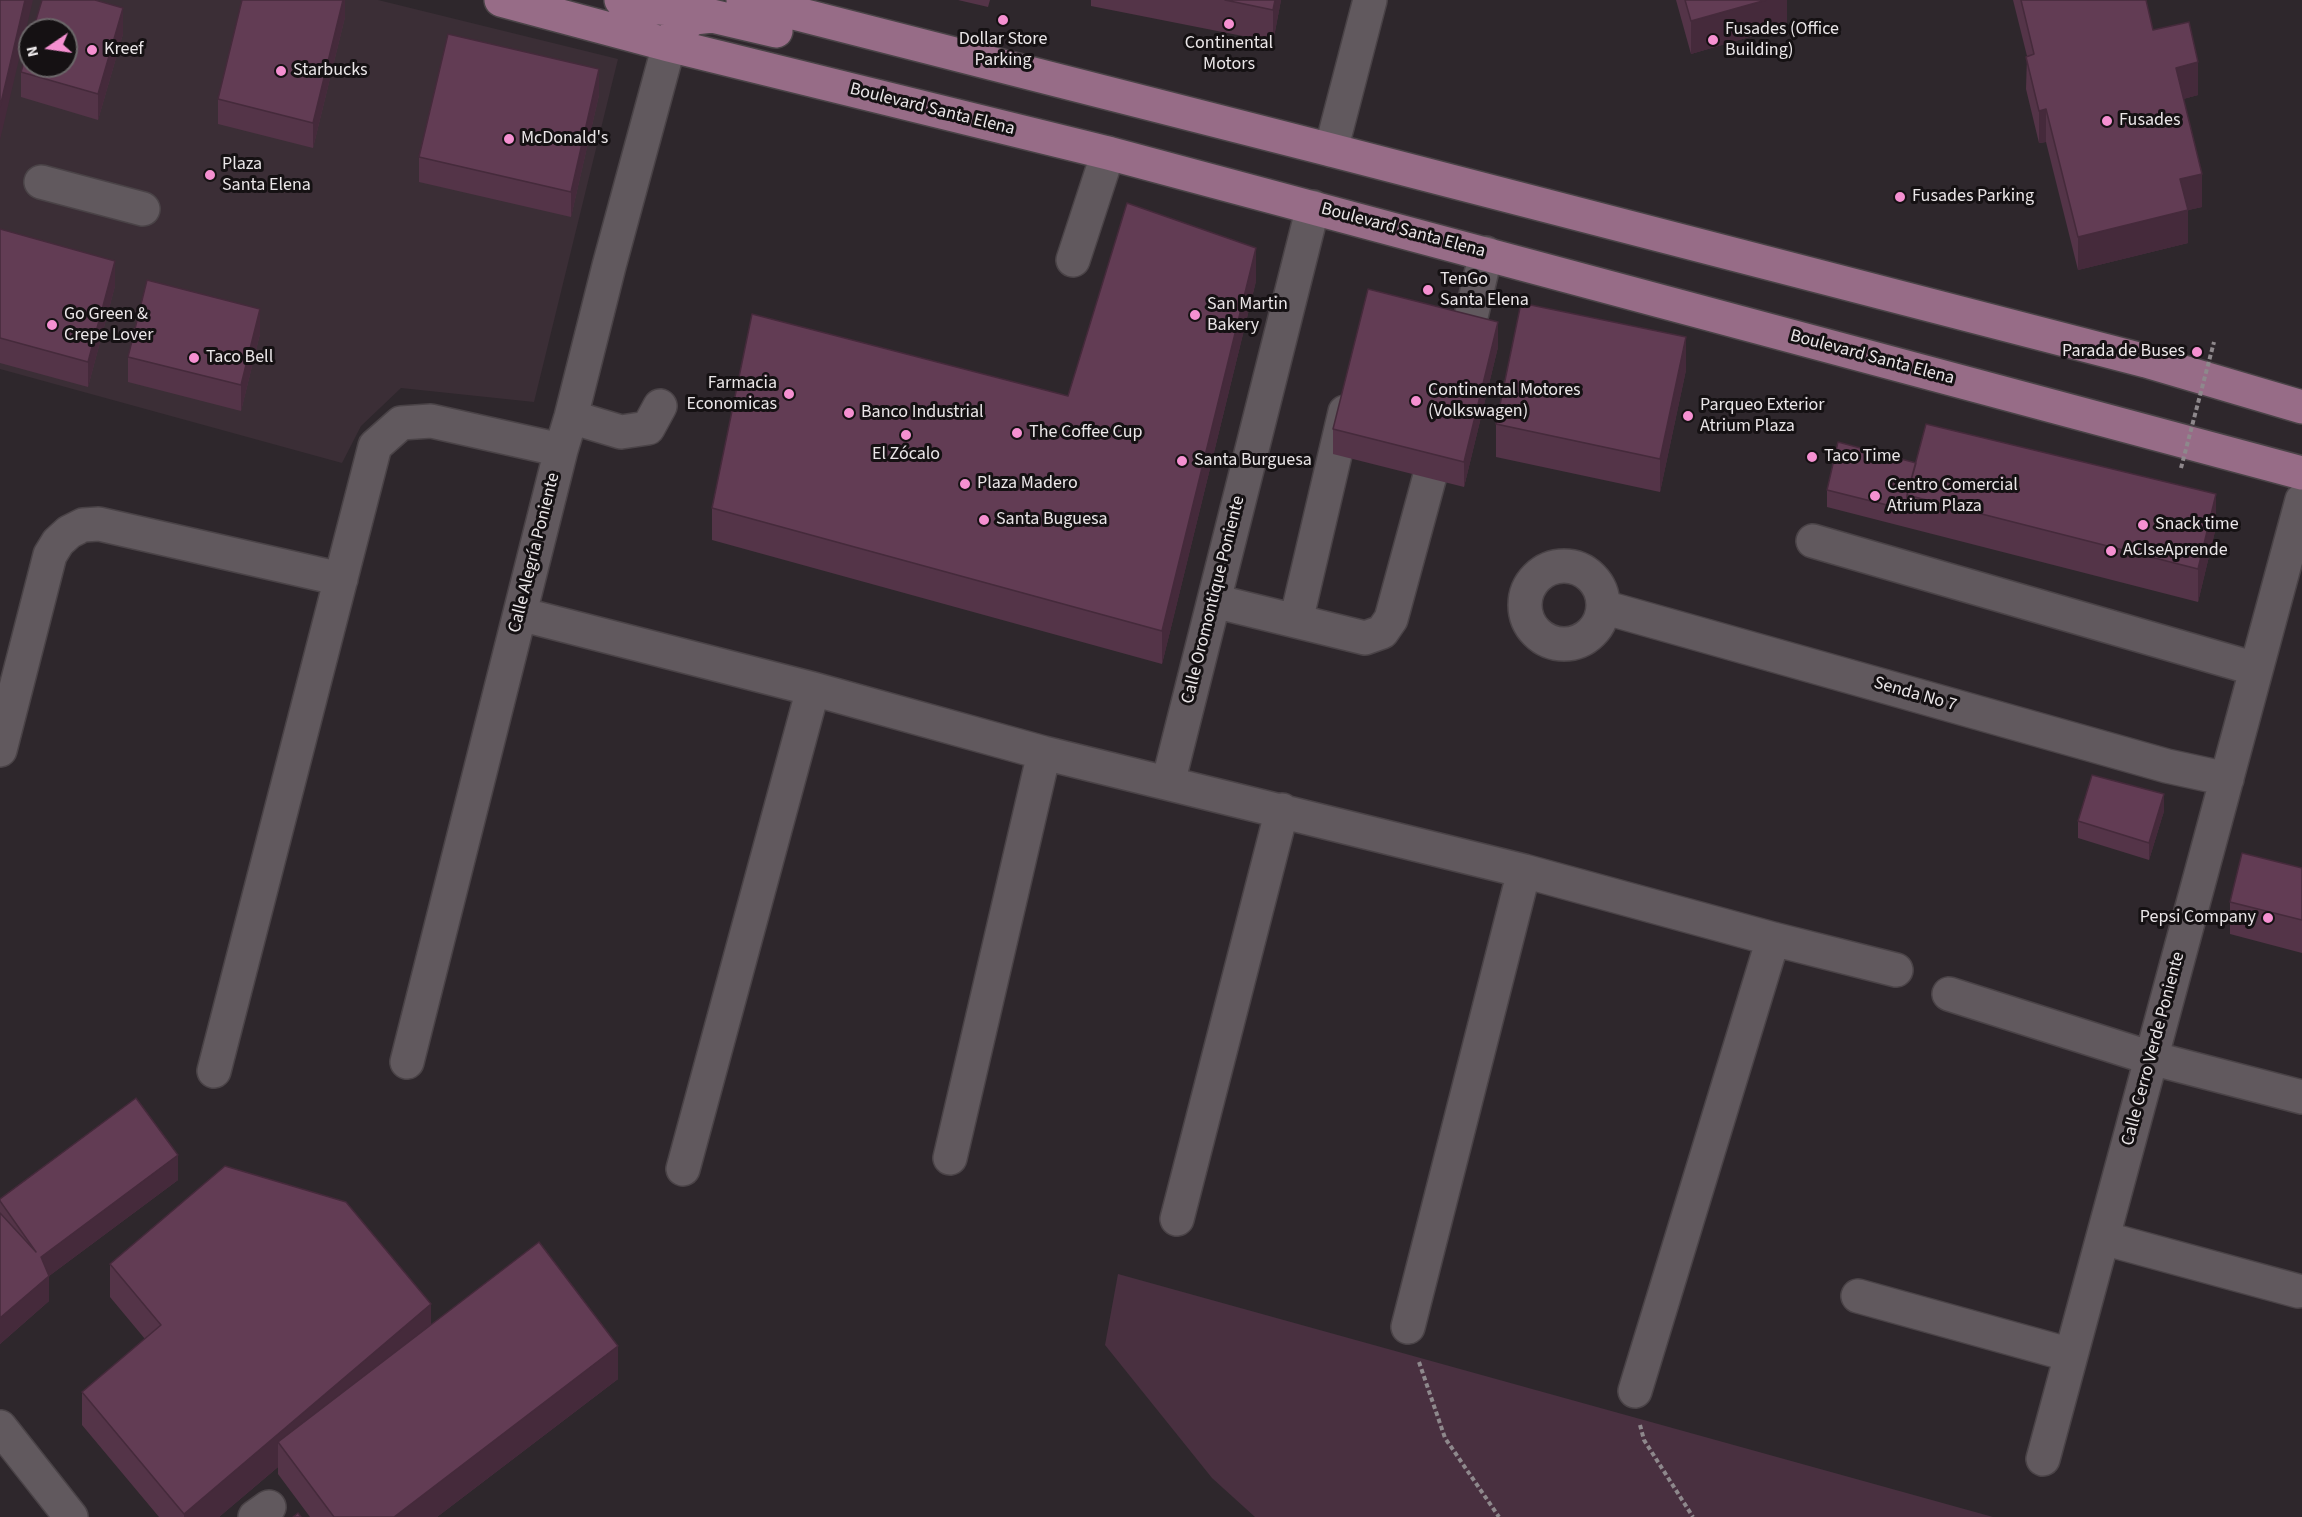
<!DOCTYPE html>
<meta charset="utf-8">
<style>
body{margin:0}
#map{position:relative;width:2302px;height:1517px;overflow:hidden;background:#2e272c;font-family:"Source Sans 3",sans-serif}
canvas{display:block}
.north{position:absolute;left:18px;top:18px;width:60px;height:60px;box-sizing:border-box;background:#151113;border:2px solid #6a6668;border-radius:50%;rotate:257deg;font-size:16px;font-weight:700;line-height:24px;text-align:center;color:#eae6e8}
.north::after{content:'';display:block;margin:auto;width:21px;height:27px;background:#f590d1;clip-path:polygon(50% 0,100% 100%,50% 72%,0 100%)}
</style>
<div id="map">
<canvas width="2302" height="1517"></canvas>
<div class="north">N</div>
</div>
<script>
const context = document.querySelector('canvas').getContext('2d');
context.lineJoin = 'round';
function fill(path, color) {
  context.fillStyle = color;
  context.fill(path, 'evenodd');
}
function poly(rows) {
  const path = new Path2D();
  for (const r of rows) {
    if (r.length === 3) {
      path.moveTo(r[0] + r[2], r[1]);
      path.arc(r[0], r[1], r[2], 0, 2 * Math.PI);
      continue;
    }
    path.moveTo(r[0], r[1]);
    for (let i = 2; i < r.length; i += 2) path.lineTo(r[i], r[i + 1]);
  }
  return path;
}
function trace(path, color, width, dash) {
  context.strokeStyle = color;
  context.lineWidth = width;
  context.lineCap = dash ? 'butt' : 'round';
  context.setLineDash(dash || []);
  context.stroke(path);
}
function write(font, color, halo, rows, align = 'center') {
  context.font = font + ' "Source Sans 3",sans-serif';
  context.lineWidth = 6;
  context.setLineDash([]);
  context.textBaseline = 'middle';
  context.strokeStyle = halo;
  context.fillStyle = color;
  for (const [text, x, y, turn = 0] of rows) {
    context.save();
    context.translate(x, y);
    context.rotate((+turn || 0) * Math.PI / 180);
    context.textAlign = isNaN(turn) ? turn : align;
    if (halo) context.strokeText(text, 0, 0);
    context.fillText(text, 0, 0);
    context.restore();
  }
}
const built = poly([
 [0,0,378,0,618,59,534,402,401,388,361,426,342,463,0,369],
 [30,30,66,30,66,66,30,66]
]);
const green = poly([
 [1118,1274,1993,1517,1255,1517,1212,1478,1105,1345]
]);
const path = poly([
 [1419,1362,1445,1438,1499,1517],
 [1640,1425,1644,1440,1693,1517]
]);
const minor = poly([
 [1331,150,1370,0],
 [41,182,143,209],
 [1073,260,1108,153],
 [1461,359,1486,253],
 [571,417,621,432,648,428,660,406],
 [1813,541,2256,669],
 [1564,605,39],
 [1214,601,1365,638,1382,632,1391,619,1441,435],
 [1603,607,2167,766,2227,779],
 [520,614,813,689,1044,753,1524,871,1773,939,1896,970],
 [1296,621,1345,412],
 [0,750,50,555,58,542,69,532,83,525,99,524,341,579],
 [1168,783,1313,207],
 [1949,994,2151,1058,2302,1097],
 [407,1062,561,450,571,417,609,266,669,45],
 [214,1071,375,446,401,423,431,421,561,450],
 [950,1158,1044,753],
 [683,1169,813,689],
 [1177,1219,1282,810],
 [2103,1238,2298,1291],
 [1858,1296,2071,1355],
 [1408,1327,1524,871],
 [1635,1391,1773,939],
 [0,1427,71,1517],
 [2043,1459,2302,500],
 [255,1517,269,1507]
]);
const major = poly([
 [501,0,669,45,1108,153,2302,473],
 [621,0,658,8,673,9,688,7,699,0],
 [743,0,1331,150,2146,361,2302,407],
 [669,45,677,30,694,18,712,16,776,31]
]);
const pathBridge = poly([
 [2181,468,2214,342]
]);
const wall = poly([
 [345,0,345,17,313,148,218,124,218,99],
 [958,0,990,0,988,7],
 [1091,0,1281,0,1273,42,1091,6],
 [1676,0,1787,0,1787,26,1691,54],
 [2013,0,2146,0,2153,30,2198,95,2183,99,2202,207,2188,210,2188,243,2078,270,2046,142,2039,143,2026,89,2027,56],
 [100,2,123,34,98,120,21,97,21,72],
 [599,95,571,217,419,182,419,157],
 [0,229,115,286,88,387,0,363],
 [1256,281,1162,664,712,540,712,508,1068,396],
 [260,334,241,411,128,382,128,357],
 [1498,347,1464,487,1333,454,1333,429],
 [1686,370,1660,492,1496,457,1496,424],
 [1916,463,2216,527,2198,602,1827,507,1827,490],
 [2164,811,2149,860,2078,838,2078,821],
 [2302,868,2302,953,2230,934,2230,902],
 [178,1180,49,1276,49,1301,0,1344,0,1199],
 [110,1264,431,1324,618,1379,437,1517,310,1517,278,1474,278,1467,219,1517,159,1517,82,1425,82,1392,145,1339,110,1297]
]);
const shadedWall = poly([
 [25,0,33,0,0,140,0,107],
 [343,0,345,0,345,17,313,148,313,123],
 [1275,0,1281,0,1273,42,1273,10],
 [1766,0,1787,0,1787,26,1691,54,1691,21],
 [123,8,123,34,98,120,98,94],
 [2198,62,2198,95,2176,101,2176,68],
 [599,69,599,95,571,217,571,192],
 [2046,109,2046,142,2039,143,2039,111],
 [2202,174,2202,207,2180,212,2180,179],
 [2188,210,2188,243,2078,270,2078,237],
 [1256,248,1256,281,1162,664,1162,631],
 [115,261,115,286,88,387,88,362],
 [260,309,260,334,241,411,241,385],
 [1498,322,1498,347,1464,487,1464,462],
 [1686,337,1686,370,1660,492,1660,459],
 [2216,494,2216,527,2198,602,2198,569],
 [2164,794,2164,811,2149,860,2149,843],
 [178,1155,178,1180,49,1276,49,1301,0,1344,0,1318,41,1257],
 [431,1304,431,1336,278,1442,278,1467,219,1517,184,1517,184,1514],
 [618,1346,618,1379,437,1517,394,1517]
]);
const building = poly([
 [0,0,25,0,0,107,0,0],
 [42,0,95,0,123,8,98,94,21,72,30,42,30,66,66,66,66,30,33,30,42,0],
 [242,0,343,0,313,123,218,99,242,0],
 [1225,0,1275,0,1273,10,1225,0],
 [1685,0,1766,0,1691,21,1685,0],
 [2021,0,2146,0,2153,30,2189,22,2198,62,2176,68,2202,174,2180,179,2188,210,2078,237,2046,109,2039,111,2026,57,2034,54,2021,0],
 [448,34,599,69,571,192,419,157,448,34],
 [1127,203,1256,248,1162,631,712,508,752,314,1068,396,1127,203],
 [0,229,115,261,88,362,0,338,0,229],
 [147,280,260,309,241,385,128,357,147,280],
 [1368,289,1498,322,1464,462,1333,429,1368,289],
 [1521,303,1686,337,1660,459,1496,424,1521,303],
 [1926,424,2216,494,2198,569,1907,495,1926,424],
 [1838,442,1916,463,1907,495,1907,510,1827,490,1838,442],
 [2092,775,2164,794,2149,843,2078,821,2092,775],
 [2242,853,2302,868,2302,920,2230,902,2242,853],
 [136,1098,178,1155,41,1257,49,1276,0,1318,0,1213,36,1252,0,1201,0,1199,136,1098],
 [225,1166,346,1202,431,1304,184,1514,82,1392,161,1325,110,1264,225,1166],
 [539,1242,618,1346,394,1517,334,1517,278,1442,539,1242],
 [298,1513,301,1517,293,1517,298,1513]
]);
const markers = [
 [1003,20,6,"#f590d1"],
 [1229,24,6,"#f590d1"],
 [1713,40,6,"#f590d1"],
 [92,50,6,"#f590d1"],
 [281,71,6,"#f590d1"],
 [2107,121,6,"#f590d1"],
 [509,139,6,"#f590d1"],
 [210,175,6,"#f590d1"],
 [1900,197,6,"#f590d1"],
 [1428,290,6,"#f590d1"],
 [1195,315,6,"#f590d1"],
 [52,325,6,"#f590d1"],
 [2197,352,6,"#f590d1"],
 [194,358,6,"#f590d1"],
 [789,394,6,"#f590d1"],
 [1416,401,6,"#f590d1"],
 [849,413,6,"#f590d1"],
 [1688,416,6,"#f590d1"],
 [1017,433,6,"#f590d1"],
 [906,435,6,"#f590d1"],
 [1812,457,6,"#f590d1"],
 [1182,461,6,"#f590d1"],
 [965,484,6,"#f590d1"],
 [1875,496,6,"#f590d1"],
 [984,520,6,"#f590d1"],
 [2143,525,6,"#f590d1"],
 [2111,551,6,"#f590d1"],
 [2268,918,6,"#f590d1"]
];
const poiNames = [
 ["Fusades (Office",1725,30],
 ["Building)",1725,51],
 ["Dollar Store",1003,40,"center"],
 ["Parking",1003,61,"center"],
 ["Continental",1229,44,"center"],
 ["Motors",1229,65,"center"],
 ["Kreef",104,50],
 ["Starbucks",293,71],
 ["Fusades",2119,121],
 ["McDonald's",521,139],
 ["Plaza",222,165],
 ["Santa Elena",222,186],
 ["Fusades Parking",1912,197],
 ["TenGo",1440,280],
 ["Santa Elena",1440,301],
 ["San Martin",1207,305],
 ["Bakery",1207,326],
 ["Go Green &",64,315],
 ["Crepe Lover",64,336],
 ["Parada de Buses",2185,352,"right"],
 ["Taco Bell",206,358],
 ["Farmacia",777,384,"right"],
 ["Economicas",777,405,"right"],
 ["Continental Motores",1428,391],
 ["(Volkswagen)",1428,412],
 ["Parqueo Exterior",1700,406],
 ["Atrium Plaza",1700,427],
 ["Banco Industrial",861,413],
 ["The Coffee Cup",1029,433],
 ["El Zócalo",906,455,"center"],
 ["Taco Time",1824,457],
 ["Santa Burguesa",1194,461],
 ["Plaza Madero",977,484],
 ["Centro Comercial",1887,486],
 ["Atrium Plaza",1887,507],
 ["Santa Buguesa",996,520],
 ["Snack time",2155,525],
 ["ACIseAprende",2123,551],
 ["Pepsi Company",2256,918,"right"]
];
const streetNames = [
 ["Boulevard Santa Elena",932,110,14],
 ["Boulevard Santa Elena",1403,231,15],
 ["Boulevard Santa Elena",1872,358,15],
 ["Calle Alegría Poniente",535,553,-76],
 ["Calle Oromontique Poniente",1214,600,-76],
 ["Senda No 7",1915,695,16],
 ["Calle Cerro Verde Poniente",2154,1049,-75]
];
fill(built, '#3b2e36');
fill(green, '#493040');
trace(minor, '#4a4347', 36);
trace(major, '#4a4347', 36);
trace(path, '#8e888c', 4, [4.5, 3]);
trace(minor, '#61595e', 33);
trace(major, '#976c87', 33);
trace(pathBridge, '#8e888c', 4, [4.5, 3]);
fill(wall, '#543448');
fill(shadedWall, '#452a3b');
fill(building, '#623c54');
trace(building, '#452a3b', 1.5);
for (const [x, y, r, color] of markers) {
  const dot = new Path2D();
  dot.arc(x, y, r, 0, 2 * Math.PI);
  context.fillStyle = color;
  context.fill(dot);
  trace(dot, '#151113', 2);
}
write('18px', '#eae6e8', '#151113', poiNames, 'left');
write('18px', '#eae6e8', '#151113', streetNames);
</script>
